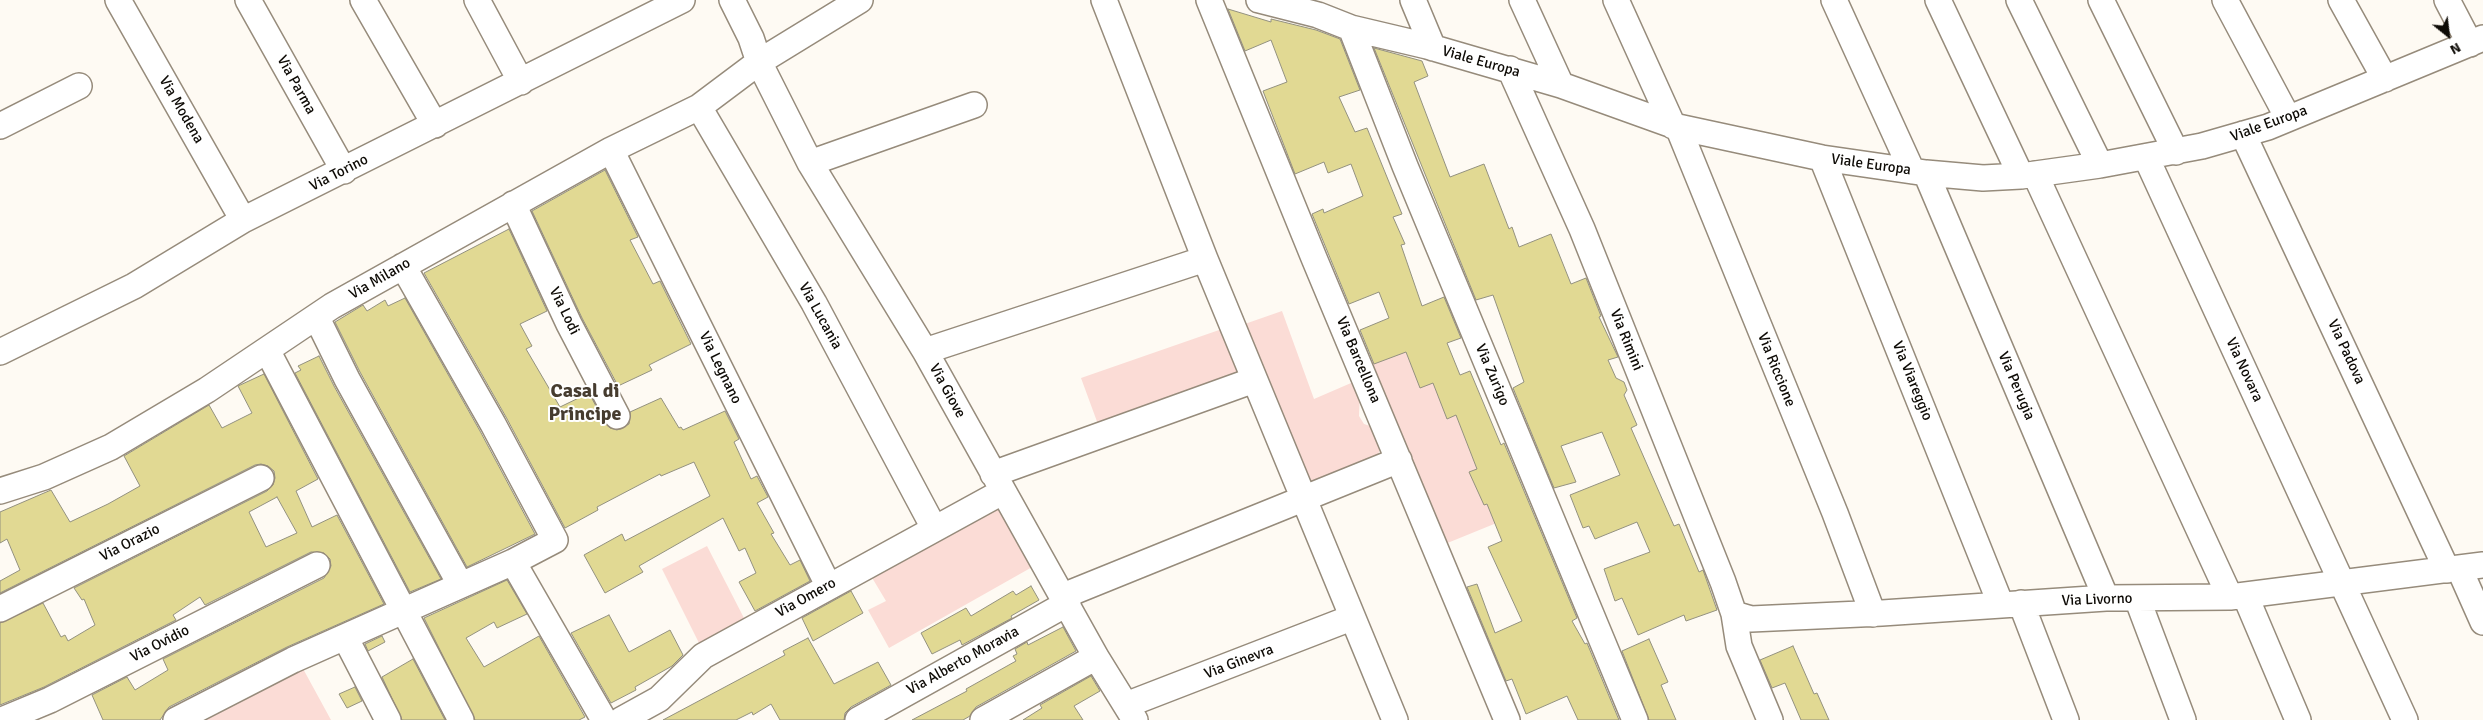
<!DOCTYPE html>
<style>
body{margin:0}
#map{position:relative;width:2483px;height:720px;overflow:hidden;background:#fefaf3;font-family:Signika,sans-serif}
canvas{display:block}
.north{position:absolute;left:2423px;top:10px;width:50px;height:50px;-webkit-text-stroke:4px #fff;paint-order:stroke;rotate:151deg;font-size:14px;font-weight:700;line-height:20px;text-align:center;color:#0e0b06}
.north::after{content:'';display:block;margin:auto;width:18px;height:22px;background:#0e0b06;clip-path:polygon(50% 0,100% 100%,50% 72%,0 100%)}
</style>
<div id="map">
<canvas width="2483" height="720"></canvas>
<div class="north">N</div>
</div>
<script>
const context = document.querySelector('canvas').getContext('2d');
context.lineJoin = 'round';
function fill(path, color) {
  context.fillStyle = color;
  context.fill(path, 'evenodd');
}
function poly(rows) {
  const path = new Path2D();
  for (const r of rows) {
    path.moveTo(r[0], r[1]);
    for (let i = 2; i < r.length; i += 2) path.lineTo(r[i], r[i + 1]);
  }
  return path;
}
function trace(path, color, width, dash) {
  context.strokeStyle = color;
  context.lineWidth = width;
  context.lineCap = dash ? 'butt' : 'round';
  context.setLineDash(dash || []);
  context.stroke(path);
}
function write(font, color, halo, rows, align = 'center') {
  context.font = font + ' Signika,sans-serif';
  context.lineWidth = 4;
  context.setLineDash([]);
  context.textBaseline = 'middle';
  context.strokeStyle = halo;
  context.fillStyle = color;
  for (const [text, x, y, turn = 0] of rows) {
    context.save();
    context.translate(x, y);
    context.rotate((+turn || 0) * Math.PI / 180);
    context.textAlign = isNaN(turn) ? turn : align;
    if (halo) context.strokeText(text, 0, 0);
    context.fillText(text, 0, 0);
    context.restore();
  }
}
const green = poly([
 [1282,311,1314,399,1358,380,1360,390,1359,416,1364,424,1373,427,1381,446,1376,461,1308,489,1239,326],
 [1222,329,1240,376,1099,427,1081,378],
 [1405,350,1410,361,1442,379,1499,522,1445,544,1367,363],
 [998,505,1034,566,889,648,868,610,886,601,868,571],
 [707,546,745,620,699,643,662,569],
 [301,665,331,720,193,720]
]);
const building = poly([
 [1228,9,1271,22,1271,19,1316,30,1340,39,1360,90,1339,97,1355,132,1367,128,1402,214,1393,217,1405,244,1401,245,1422,306,1444,297,1461,338,1447,343,1460,375,1470,371,1501,445,1504,443,1577,618,1572,621,1585,644,1587,643,1619,720,1578,720,1567,696,1526,714,1512,679,1506,681,1467,587,1477,584,1495,633,1522,621,1488,547,1502,541,1487,504,1484,505,1469,472,1477,469,1456,415,1447,419,1433,383,1420,388,1406,352,1374,364,1360,330,1389,318,1379,292,1349,304,1312,214,1323,209,1324,213,1363,196,1351,164,1328,173,1324,162,1295,174,1263,91,1287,82,1271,40,1245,51,1228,9],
 [1374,48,1422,61,1428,76,1414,82,1450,177,1484,164,1509,229,1512,227,1519,247,1551,234,1571,284,1586,278,1601,316,1599,317,1618,357,1608,360,1616,378,1624,382,1627,390,1624,395,1637,425,1631,428,1674,526,1679,524,1699,572,1703,570,1717,610,1686,621,1684,615,1638,635,1622,598,1615,601,1604,569,1650,552,1637,522,1595,539,1589,526,1583,528,1570,495,1620,475,1602,432,1561,446,1576,482,1554,488,1513,388,1524,382,1493,295,1476,300,1374,48],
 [605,170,638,237,630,240,653,284,660,281,691,344,649,365,652,370,618,386,582,318,532,211,605,170],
 [509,229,547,311,520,324,532,346,526,349,560,407,589,393,605,423,610,428,617,430,629,424,630,412,661,398,679,428,681,427,683,430,725,411,739,439,734,442,751,479,757,476,768,497,757,503,774,533,771,534,790,565,800,560,810,581,755,611,739,582,756,573,745,548,739,551,723,518,639,566,643,572,605,593,584,555,622,534,625,541,710,496,694,462,661,476,660,474,597,507,598,510,565,528,506,417,424,273,509,229],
 [405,298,480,431,535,534,467,567,360,372,335,322,363,305,367,311,385,300,388,306,405,298],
 [319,356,334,386,441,579,410,592,295,373,301,370,298,366,319,356],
 [264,374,318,479,296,491,312,527,337,515,384,604,287,647,169,707,160,720,103,720,92,695,127,677,135,690,168,670,163,659,324,578,331,566,330,559,324,553,311,552,205,605,200,597,173,615,176,620,44,687,0,705,0,623,43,603,61,637,65,635,68,641,95,625,84,599,82,600,74,588,267,491,273,485,275,478,274,471,268,466,261,464,255,465,0,593,0,581,20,570,7,539,0,543,0,512,51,490,70,522,108,504,140,486,124,456,209,405,222,428,252,413,238,386,264,374],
 [277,497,297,533,266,547,249,512,277,497],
 [507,580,527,614,497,628,494,622,466,638,484,667,539,636,585,717,579,720,475,720,424,618,507,580],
 [1031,586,1039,600,1011,616,1012,618,962,645,960,640,932,654,921,633,966,608,971,616,1013,591,1016,595,1031,586],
 [851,591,863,613,813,641,802,618,851,591],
 [609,615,629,652,670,630,683,655,672,666,635,687,636,690,611,703,571,633,609,615],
 [1063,627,1076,651,976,707,970,716,963,720,912,720,967,691,966,689,1016,661,1013,656,1017,654,1015,649,1027,642,1028,645,1063,627],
 [382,636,385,642,368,651,365,644,382,636],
 [808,638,834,684,878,662,891,685,851,707,845,713,844,720,780,720,771,704,753,715,752,712,736,720,663,720,785,655,783,651,808,638],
 [1649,639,1668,682,1661,685,1676,720,1649,720,1622,651,1649,639],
 [1793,646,1814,694,1817,693,1829,720,1801,720,1785,683,1772,688,1760,660,1793,646],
 [413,659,445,720,402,720,382,677,413,659],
 [1091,676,1100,691,1074,706,1083,720,1023,720,1042,708,1040,705,1091,676],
 [355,687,362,701,347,708,339,694,355,687]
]);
const minor = poly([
 [118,0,243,220],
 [248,0,344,171],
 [363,0,435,125],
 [477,0,521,82],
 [732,0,751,38,759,62,810,163,925,351,1096,657,1135,720],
 [1104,0,1205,259,1395,720],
 [1209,0,1314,258,1507,720],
 [1259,0,1318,15,1351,28,1427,46,1561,85,1678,127,1822,158,1926,173,1983,178,2021,176,2100,165,2202,146,2268,127,2483,38],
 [1413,0,1433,48],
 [1522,0,1561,85],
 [1616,0,1673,126],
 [1834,0,1912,171],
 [1938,0,2021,176],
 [2019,0,2100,165],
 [2101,0,2176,152],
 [2225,0,2288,118],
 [2341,0,2385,79],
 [2447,0,2470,44],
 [1351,28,1405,166,1635,720],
 [1510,69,1582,229,1723,582,1734,614,1739,646,1770,720],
 [699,107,814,303,934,528],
 [0,126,79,86],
 [1678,127,1835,513,1873,614],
 [2243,134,2447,570],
 [611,150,828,585],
 [2146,157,2405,720],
 [1822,158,2001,605],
 [810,163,974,105],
 [1926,173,2106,598],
 [2035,174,2230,597],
 [513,204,569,324,617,416],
 [317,318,347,379,460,584],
 [267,350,461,720],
 [925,351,1205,259],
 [0,352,134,286,243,220,682,0],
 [993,474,1254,380],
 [0,491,44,477,111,447,207,390,332,306,611,150,699,107,759,62,860,0],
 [513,562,604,720],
 [2459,568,2483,622],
 [2245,595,2298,720],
 [1063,596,1399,460],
 [2137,598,2183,720],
 [2021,603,2066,720],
 [0,609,261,478],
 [1734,614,1751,619,1882,613,2106,598,2230,597,2483,565],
 [345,637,388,720],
 [1126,705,1351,618],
 [2,720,50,700,317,565],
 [176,720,293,660,513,562,555,540,493,424,403,266],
 [621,720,659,699,703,656,1002,492],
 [858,720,1068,603],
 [983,720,1096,657]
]);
const streetNames = [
 ["Viale Europa",1481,62,16],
 ["Via Parma",296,85,61],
 ["Via Modena",181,110,60],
 ["Viale Europa",2269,124,-20],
 ["Viale Europa",1871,165,8],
 ["Via Torino",339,173,-27],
 ["Via Milano",380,279,-30],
 ["Via Lodi",564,311,64],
 ["Via Lucania",820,316,61],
 ["Via Rimini",1626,340,68],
 ["Via Padova",2346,352,65],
 ["Via Barcellona",1358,360,67],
 ["Via Legnano",720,368,64],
 ["Via Riccione",1776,370,68],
 ["Via Novara",2244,370,65],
 ["Via Zurigo",1492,375,67],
 ["Via Viareggio",1912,381,68],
 ["Via Perugia",2016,386,67],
 ["Via Giove",947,391,61],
 ["Via Orazio",130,543,-27],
 ["Via Omero",806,598,-29],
 ["Via Livorno",2097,600,-2],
 ["Via Ovidio",160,644,-27],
 ["Via Alberto Moravia",963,661,-29],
 ["Via Ginevra",1239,662,-21]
];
const districtNames = [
 ["Casal di",585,392],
 ["Principe",585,415]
];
fill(green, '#fbdcd6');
fill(building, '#e1d993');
trace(building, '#93917f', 1);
trace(minor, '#968b7b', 28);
trace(minor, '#fff', 25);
write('15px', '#0e0b06', '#fff', streetNames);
write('bold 20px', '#463c2f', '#fff', districtNames);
</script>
